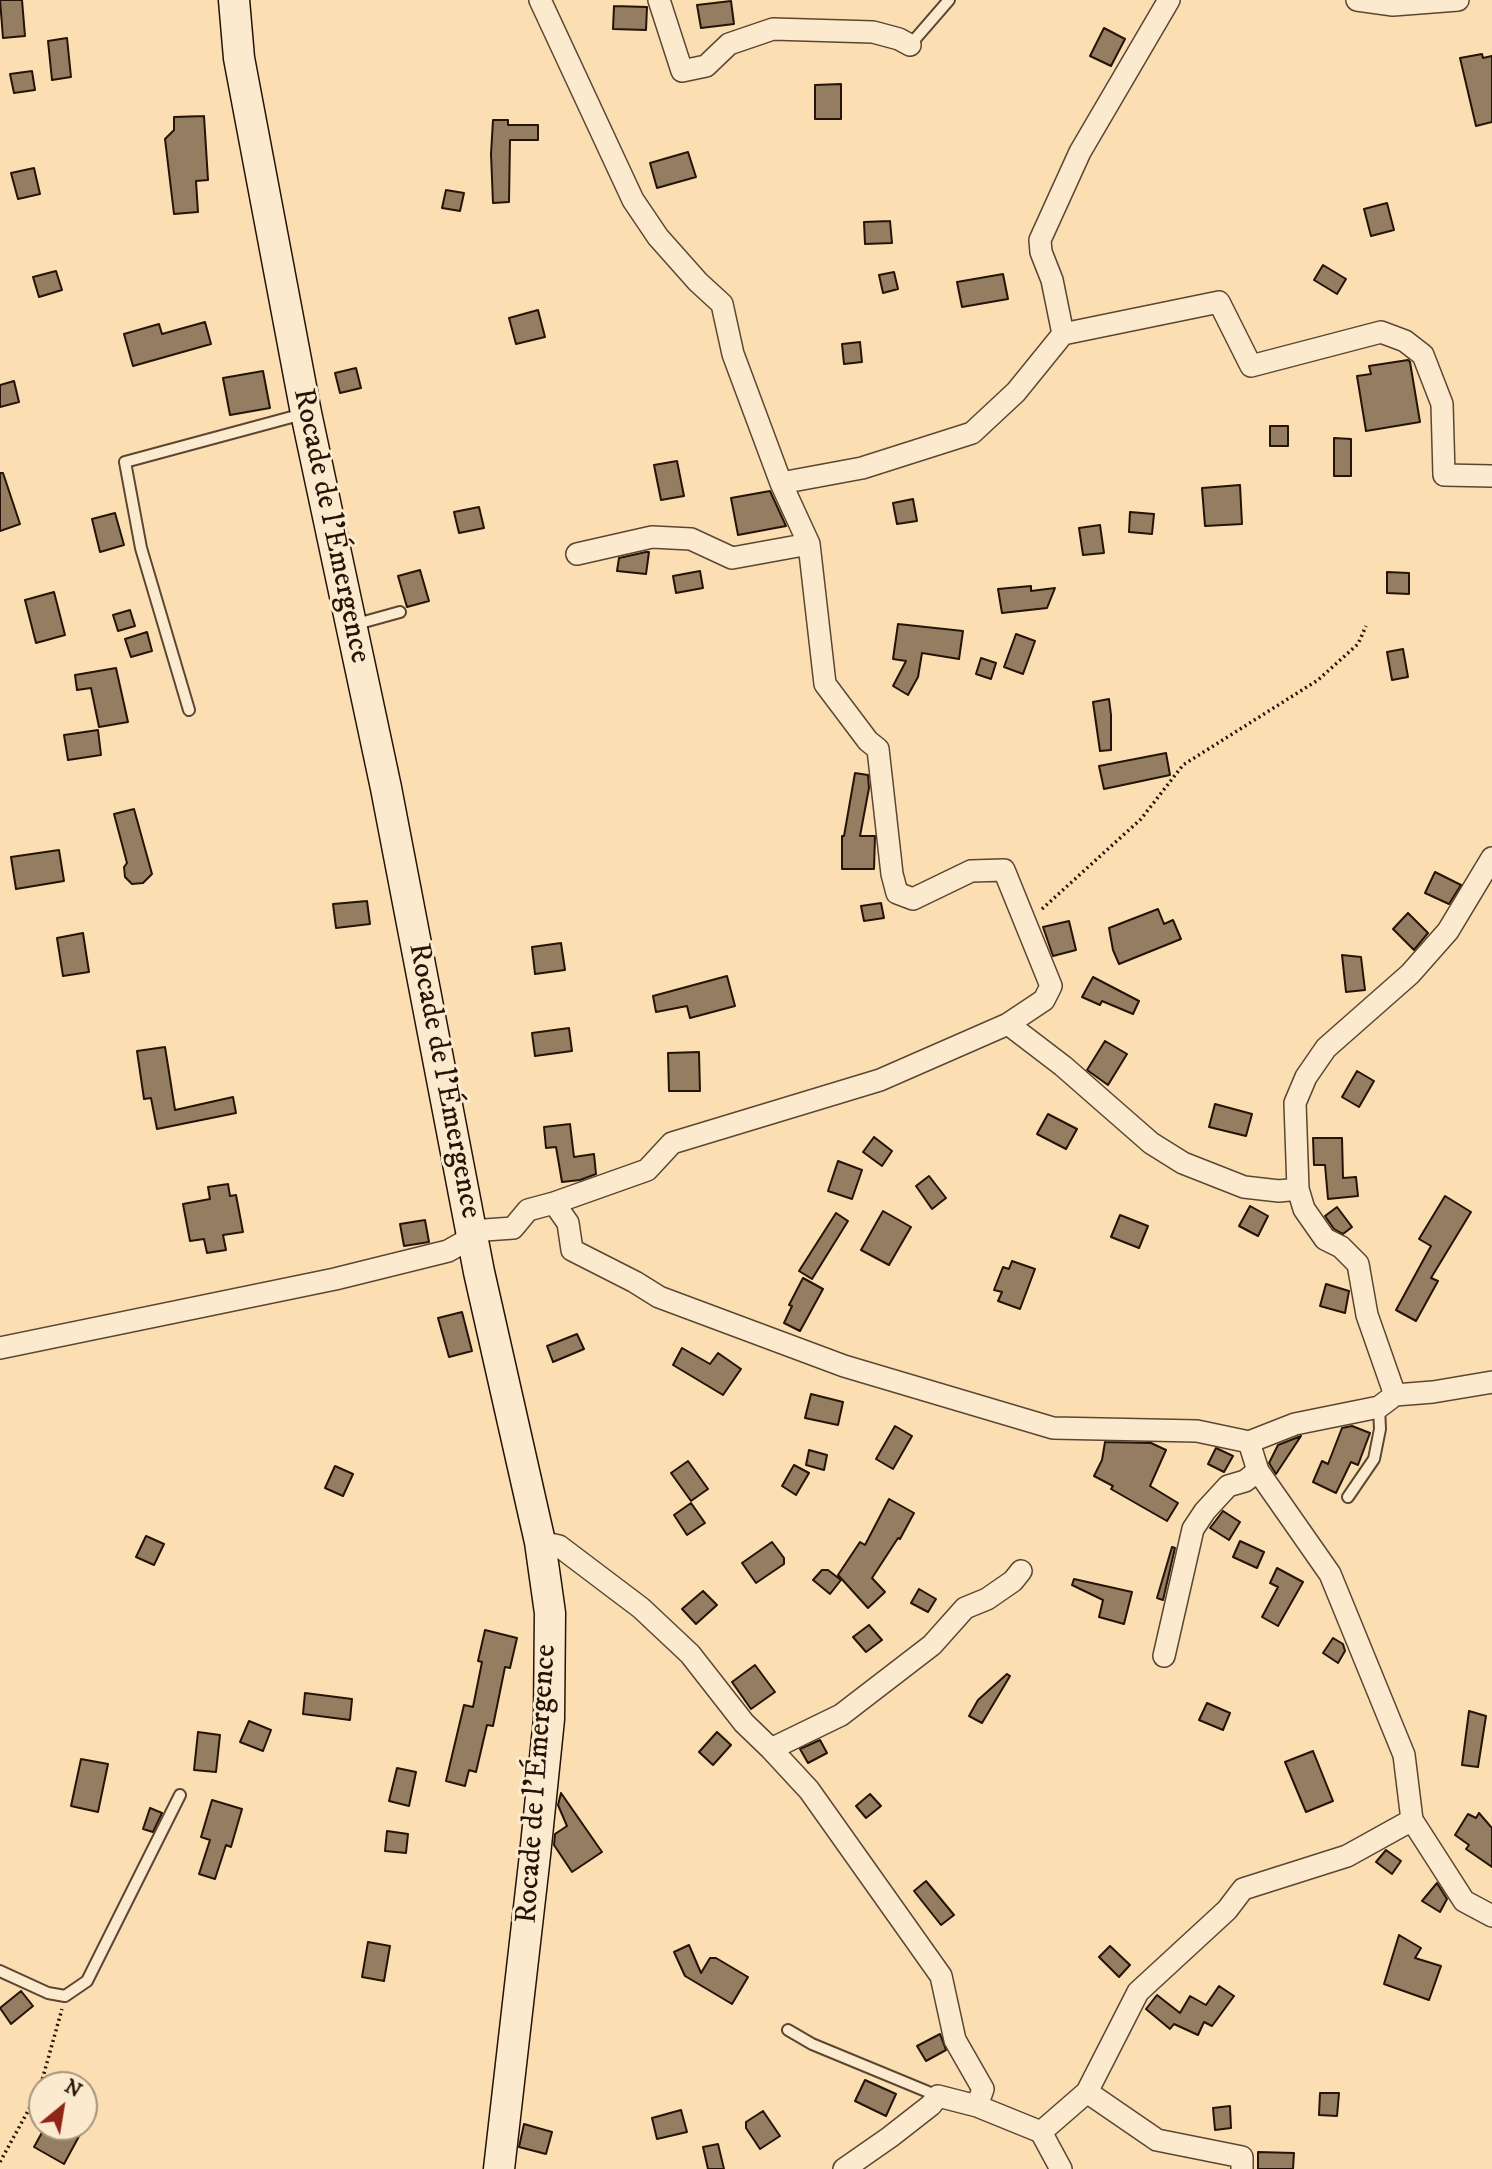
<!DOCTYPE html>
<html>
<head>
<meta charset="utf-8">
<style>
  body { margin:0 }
  #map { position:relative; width:1492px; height:2169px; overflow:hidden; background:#fbdfb3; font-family:"IM FELL DW Pica",serif }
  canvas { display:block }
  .north { position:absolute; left:28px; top:2071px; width:70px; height:70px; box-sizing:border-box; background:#fceace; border:2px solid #a6947e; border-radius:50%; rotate:30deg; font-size:19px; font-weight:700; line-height:28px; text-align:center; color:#251307 }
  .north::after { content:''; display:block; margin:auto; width:24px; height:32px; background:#8f2418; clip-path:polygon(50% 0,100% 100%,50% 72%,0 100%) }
</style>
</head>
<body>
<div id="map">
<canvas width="1492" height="2169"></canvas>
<div class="north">N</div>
</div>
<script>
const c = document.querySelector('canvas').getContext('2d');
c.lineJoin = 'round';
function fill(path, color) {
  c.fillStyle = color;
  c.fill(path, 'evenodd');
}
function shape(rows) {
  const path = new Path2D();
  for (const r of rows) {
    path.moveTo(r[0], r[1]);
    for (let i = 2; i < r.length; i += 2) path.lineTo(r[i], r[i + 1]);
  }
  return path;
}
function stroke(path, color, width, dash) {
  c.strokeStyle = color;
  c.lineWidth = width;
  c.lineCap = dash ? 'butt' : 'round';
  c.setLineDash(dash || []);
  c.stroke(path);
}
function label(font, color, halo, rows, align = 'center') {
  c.font = font + ' "IM FELL DW Pica",serif';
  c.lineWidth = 6;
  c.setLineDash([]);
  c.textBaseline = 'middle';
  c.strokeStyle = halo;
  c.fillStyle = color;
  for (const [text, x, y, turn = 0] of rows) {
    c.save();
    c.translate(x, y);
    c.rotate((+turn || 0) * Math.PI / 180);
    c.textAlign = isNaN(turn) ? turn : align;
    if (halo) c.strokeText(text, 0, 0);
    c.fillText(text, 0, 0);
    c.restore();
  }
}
const building = shape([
  [0,0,22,0,25,36,3,38,0,0],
  [731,1,734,24,701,28,697,5,731,1],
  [614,6,647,7,646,30,613,29,614,6],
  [1104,28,1125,39,1111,66,1090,56,1104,28],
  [67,38,71,77,52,80,48,41,67,38],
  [1482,54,1483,58,1492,56,1492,122,1476,126,1460,58,1482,54],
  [32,71,35,90,14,93,10,74,32,71],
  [841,84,841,119,815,119,815,85,841,84],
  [204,116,208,180,196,181,198,212,174,214,165,139,174,130,174,117,204,116],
  [493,120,508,120,508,125,538,125,538,140,510,140,509,202,493,203,491,154,493,120],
  [688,152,696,177,657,188,650,163,688,152],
  [34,168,40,194,18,199,11,173,34,168],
  [446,190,464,193,460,211,442,208,446,190],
  [1387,203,1394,230,1371,236,1364,209,1387,203],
  [890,221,892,243,865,244,864,222,890,221],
  [1323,265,1346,279,1337,294,1314,280,1323,265],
  [56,271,62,290,39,297,33,277,56,271],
  [894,272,898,289,883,293,879,275,894,272],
  [1003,274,1008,299,962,307,957,282,1003,274],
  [538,310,545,337,516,344,509,318,538,310],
  [205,322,211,344,133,366,124,334,159,324,162,334,205,322],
  [860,342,862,362,844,364,842,344,860,342],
  [1408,360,1410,362,1420,422,1366,431,1357,376,1371,374,1369,366,1408,360],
  [356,368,361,388,340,393,335,373,356,368],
  [263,371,270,408,230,415,223,378,263,371],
  [14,381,19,402,0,407,0,385,14,381],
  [1270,426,1288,426,1288,446,1270,446,1270,426],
  [1334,438,1351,439,1351,476,1334,476,1334,438],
  [677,461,684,496,661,500,654,465,677,461],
  [0,473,3,473,20,524,0,531,0,473],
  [1240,485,1242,524,1205,526,1202,488,1240,485],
  [770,491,786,526,738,535,731,498,770,491],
  [913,499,917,521,897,524,893,503,913,499],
  [479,507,484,528,459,533,454,512,479,507],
  [1130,512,1154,514,1152,534,1129,532,1130,512],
  [115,513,124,545,100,552,92,519,115,513],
  [1100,525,1104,553,1083,555,1079,528,1100,525],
  [646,552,649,552,646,574,617,571,619,558,646,552],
  [420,570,429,601,407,607,398,576,420,570],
  [700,571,703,588,676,593,673,576,700,571],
  [1387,572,1409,573,1409,594,1387,593,1387,572],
  [1031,586,1031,591,1055,588,1047,608,1002,613,998,589,1031,586],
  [54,592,65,635,36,643,25,600,54,592],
  [130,610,135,626,118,631,113,615,130,610],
  [898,624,963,631,959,659,922,653,918,677,908,695,893,686,906,661,893,659,898,624],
  [147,632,152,651,131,657,125,639,147,632],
  [1016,634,1035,641,1023,674,1004,667,1016,634],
  [1403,649,1408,677,1392,680,1387,652,1403,649],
  [981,658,996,663,991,679,976,674,981,658],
  [116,668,128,722,99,727,91,688,77,690,75,675,116,668],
  [1109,699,1111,715,1111,750,1100,751,1093,702,1109,699],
  [98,730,101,755,68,760,64,735,98,730],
  [1166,753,1170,775,1104,789,1099,766,1166,753],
  [855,773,868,775,869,788,860,836,875,836,874,869,842,869,842,836,844,836,855,773],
  [134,809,152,874,143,883,132,884,125,877,124,867,127,863,114,814,134,809],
  [59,850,64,881,16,889,11,857,59,850],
  [1435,872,1461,885,1449,904,1425,893,1435,872],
  [367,901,370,924,336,928,333,904,367,901],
  [881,903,884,918,864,921,861,906,881,903],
  [1158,909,1164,924,1173,920,1181,939,1119,964,1113,950,1109,928,1158,909],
  [1408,913,1428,933,1414,950,1393,929,1408,913],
  [1069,921,1076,950,1053,956,1043,927,1069,921],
  [83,933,89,972,63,976,57,938,83,933],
  [561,943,565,970,535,974,532,947,561,943],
  [1342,955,1361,957,1365,990,1346,992,1342,955],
  [727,976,735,1006,690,1018,687,1006,656,1012,653,996,727,976],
  [1093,977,1139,1001,1133,1014,1102,1001,1100,1005,1082,997,1093,977],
  [569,1028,572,1051,535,1056,532,1033,569,1028],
  [1105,1041,1127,1054,1108,1085,1087,1070,1105,1041],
  [165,1047,175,1110,233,1097,236,1113,157,1129,151,1098,144,1099,137,1051,165,1047],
  [699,1052,700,1091,669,1091,668,1053,699,1052],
  [1357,1071,1374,1081,1359,1107,1342,1097,1357,1071],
  [1215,1104,1252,1114,1246,1136,1209,1127,1215,1104],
  [1048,1114,1077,1129,1066,1149,1037,1134,1048,1114],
  [570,1124,574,1157,594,1154,596,1174,580,1180,562,1182,556,1147,546,1148,544,1127,570,1124],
  [874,1137,892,1151,882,1166,863,1152,874,1137],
  [1313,1138,1342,1138,1343,1178,1356,1177,1358,1196,1328,1199,1325,1165,1314,1165,1313,1138],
  [838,1161,862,1170,852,1199,828,1191,838,1161],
  [929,1176,946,1198,932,1209,916,1186,929,1176],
  [228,1184,230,1196,236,1195,243,1232,223,1235,226,1250,207,1253,204,1239,190,1241,183,1204,210,1199,208,1187,228,1184],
  [1445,1196,1471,1212,1431,1278,1438,1281,1416,1321,1396,1310,1431,1246,1419,1239,1445,1196],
  [1250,1206,1268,1216,1258,1236,1239,1226,1250,1206],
  [1337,1207,1352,1227,1343,1234,1334,1229,1325,1216,1337,1207],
  [883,1211,911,1227,889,1265,861,1250,883,1211],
  [836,1213,848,1221,812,1279,799,1271,836,1213],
  [1120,1215,1148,1226,1139,1248,1111,1237,1120,1215],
  [425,1220,429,1242,404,1246,400,1224,425,1220],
  [1012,1261,1035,1269,1020,1309,998,1301,1002,1292,994,1290,1003,1267,1009,1269,1012,1261],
  [803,1278,823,1289,800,1331,784,1323,792,1306,789,1305,803,1278],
  [1326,1284,1349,1291,1345,1313,1320,1306,1326,1284],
  [462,1312,472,1351,449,1357,438,1318,462,1312],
  [577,1334,584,1349,553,1362,547,1346,577,1334],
  [682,1348,710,1364,718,1353,741,1369,723,1395,673,1365,682,1348],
  [811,1394,843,1402,838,1425,805,1418,811,1394],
  [895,1426,912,1436,893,1469,876,1459,895,1426],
  [1352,1426,1370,1433,1358,1465,1351,1462,1336,1493,1313,1482,1322,1461,1328,1464,1342,1428,1352,1426],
  [1301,1436,1276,1474,1269,1463,1278,1445,1301,1436],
  [1105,1442,1151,1443,1166,1450,1150,1486,1178,1503,1167,1521,1111,1489,1113,1486,1094,1476,1102,1460,1105,1442],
  [1216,1448,1233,1456,1224,1472,1208,1464,1216,1448],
  [809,1450,827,1455,824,1470,806,1465,809,1450],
  [688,1461,708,1489,691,1501,671,1473,688,1461],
  [794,1465,809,1473,796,1495,782,1486,794,1465],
  [335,1466,353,1474,343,1496,325,1488,335,1466],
  [889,1499,914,1513,900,1539,898,1538,872,1578,885,1592,868,1608,838,1575,860,1542,865,1545,889,1499],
  [691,1503,705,1523,687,1535,674,1515,691,1503],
  [1223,1511,1240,1522,1229,1540,1210,1528,1223,1511],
  [146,1536,164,1544,154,1565,136,1557,146,1536],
  [1240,1541,1264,1552,1257,1568,1233,1557,1240,1541],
  [772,1542,784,1558,784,1564,756,1583,742,1563,772,1542],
  [1172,1547,1175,1548,1163,1600,1157,1598,1172,1547],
  [1277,1568,1303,1582,1278,1626,1262,1617,1278,1587,1270,1583,1277,1568],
  [822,1570,828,1570,841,1580,830,1594,813,1580,822,1570],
  [1074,1579,1132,1592,1124,1624,1099,1617,1103,1600,1072,1585,1074,1579],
  [919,1589,936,1599,928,1612,911,1603,919,1589],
  [703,1591,717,1605,696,1624,682,1609,703,1591],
  [869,1625,882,1640,866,1652,853,1637,869,1625],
  [485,1630,517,1638,510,1668,505,1667,493,1726,487,1725,476,1772,469,1770,465,1786,446,1781,464,1705,473,1707,482,1662,478,1661,485,1630],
  [1333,1638,1343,1644,1345,1651,1338,1663,1323,1653,1333,1638],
  [755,1665,775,1692,751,1709,732,1682,755,1665],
  [1007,1674,1010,1676,982,1723,969,1716,978,1700,1007,1674],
  [305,1693,352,1699,350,1720,303,1714,305,1693],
  [1207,1703,1230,1713,1223,1730,1199,1720,1207,1703],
  [1469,1711,1486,1716,1478,1767,1462,1765,1469,1711],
  [249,1721,271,1730,263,1751,240,1742,249,1721],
  [198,1732,220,1735,216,1772,194,1770,198,1732],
  [717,1732,731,1745,713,1765,699,1752,717,1732],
  [820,1740,827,1753,808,1763,800,1749,820,1740],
  [1313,1751,1333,1801,1306,1812,1285,1762,1313,1751],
  [81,1759,108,1764,98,1812,71,1806,81,1759],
  [397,1768,416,1772,409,1806,389,1801,397,1768],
  [561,1793,602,1852,572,1872,554,1845,555,1834,567,1826,558,1805,561,1793],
  [870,1794,881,1806,866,1818,856,1806,870,1794],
  [212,1800,242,1809,231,1847,226,1845,215,1879,199,1874,210,1840,201,1837,212,1800],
  [150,1808,162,1813,153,1832,143,1829,150,1808],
  [1479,1813,1492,1828,1492,1867,1466,1849,1469,1845,1455,1835,1468,1814,1476,1818,1479,1813],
  [387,1831,408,1834,406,1853,385,1851,387,1831],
  [1386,1850,1401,1861,1392,1874,1376,1862,1386,1850],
  [926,1881,954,1915,941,1925,914,1891,926,1881],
  [1437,1883,1447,1899,1440,1912,1422,1901,1437,1883],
  [1399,1935,1421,1948,1415,1958,1441,1966,1429,2000,1384,1984,1399,1935],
  [368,1942,390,1946,384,1981,362,1977,368,1942],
  [689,1945,701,1973,710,1958,716,1958,748,1977,732,2004,685,1976,674,1952,689,1945],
  [1110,1946,1130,1965,1119,1977,1099,1957,1110,1946],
  [1219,1986,1234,1996,1212,2026,1204,2022,1198,2035,1174,2024,1170,2029,1146,2009,1157,1995,1180,2013,1190,1996,1206,2005,1219,1986],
  [21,1991,33,2006,11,2024,0,2008,21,1991],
  [940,2034,946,2050,926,2061,917,2046,940,2034],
  [865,2080,896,2094,886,2116,855,2101,865,2080],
  [1320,2093,1339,2093,1337,2116,1319,2115,1320,2093],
  [1230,2106,1231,2128,1215,2130,1213,2108,1230,2106],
  [681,2110,687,2132,657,2139,652,2118,681,2110],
  [763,2111,780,2136,760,2149,746,2128,746,2122,763,2111],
  [524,2124,552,2132,546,2154,519,2147,524,2124],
  [45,2127,84,2127,64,2164,34,2147,45,2127],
  [718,2144,724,2169,708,2169,703,2147,718,2144],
  [1258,2152,1294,2153,1293,2169,1258,2169,1258,2152]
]);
const path = shape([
  [1042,909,1141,819,1183,765,1318,680,1358,644,1366,626],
  [0,2162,39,2091,62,2009]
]);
const lane = shape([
  [910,45,949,0],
  [353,625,400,612],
  [189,710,141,548,125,462,303,414],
  [1348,1497,1374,1459,1380,1429,1379,1407],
  [0,1971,48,1993,65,1996,87,1981,180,1795],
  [788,2030,812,2044,938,2096]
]);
const street = shape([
  [659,0,682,71,706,66,729,44,773,29,873,32,899,39,910,45],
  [1357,0,1393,5,1458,0],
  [1063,334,1052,280,1041,252,1040,240,1080,152,1169,0],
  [781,483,862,468,972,433,1016,392,1063,334,1219,302,1251,366,1381,332,1405,341,1423,355,1442,404,1444,475,1492,476],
  [577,554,652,537,691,539,732,558,809,544],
  [1008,1024,1063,1066,1151,1143,1183,1163,1244,1187,1279,1191,1298,1189],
  [554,1203,568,1223,572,1250,635,1282,659,1297,844,1366,1053,1428,1197,1431,1249,1442,1258,1471,1330,1574,1404,1755,1412,1820,1464,1901,1492,1916],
  [0,1348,335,1279,448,1251,485,1230,513,1228,528,1210,554,1203,647,1170,672,1143,880,1080,1008,1024,1044,1000,1051,986,1004,870,971,871,913,899,897,893,892,874,878,749,868,741,825,684,809,544,781,483,733,354,722,304,698,282,658,237,633,200,540,0],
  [1395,1395,1367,1315,1358,1264,1341,1247,1325,1239,1304,1209,1298,1189,1295,1103,1306,1077,1326,1048,1410,974,1448,931,1492,858],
  [1249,1442,1295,1424,1379,1407,1395,1395,1433,1392,1492,1382],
  [540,1542,559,1546,641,1608,690,1654,744,1723,771,1749,809,1790,941,1976,955,2040,983,2089,977,2106],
  [1164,1656,1193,1529,1205,1511,1228,1486,1245,1481,1258,1471],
  [771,1749,841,1715,932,1645,965,1608,987,1599,1013,1581,1021,1571],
  [1087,2092,1157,2140,1242,2157,1242,2169],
  [1041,2132,1087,2092,1138,1992,1227,1910,1243,1889,1347,1856,1412,1820],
  [844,2169,890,2137,931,2105,938,2096,977,2106,1041,2132,1061,2169]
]);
const secondary = shape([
  [234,0,239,58,306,413,386,788,479,1272,540,1542,550,1613,549,1719,535,1855,499,2169]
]);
const streetNames = [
  ["Rocade de l'Émergence",330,526,78],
  ["Rocade de l'Émergence",443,1081,79],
  ["Rocade de l'Émergence",538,1784,-86]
];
fill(building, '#947d60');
stroke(building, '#251307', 2);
stroke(lane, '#5a4632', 14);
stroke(street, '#5a4632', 24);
stroke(secondary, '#251307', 33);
stroke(path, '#251307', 3.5, [2, 3.5]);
stroke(lane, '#fceace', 10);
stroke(street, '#fceace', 21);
stroke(secondary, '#fceace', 30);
label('30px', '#251307', '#fceace', streetNames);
</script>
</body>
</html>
